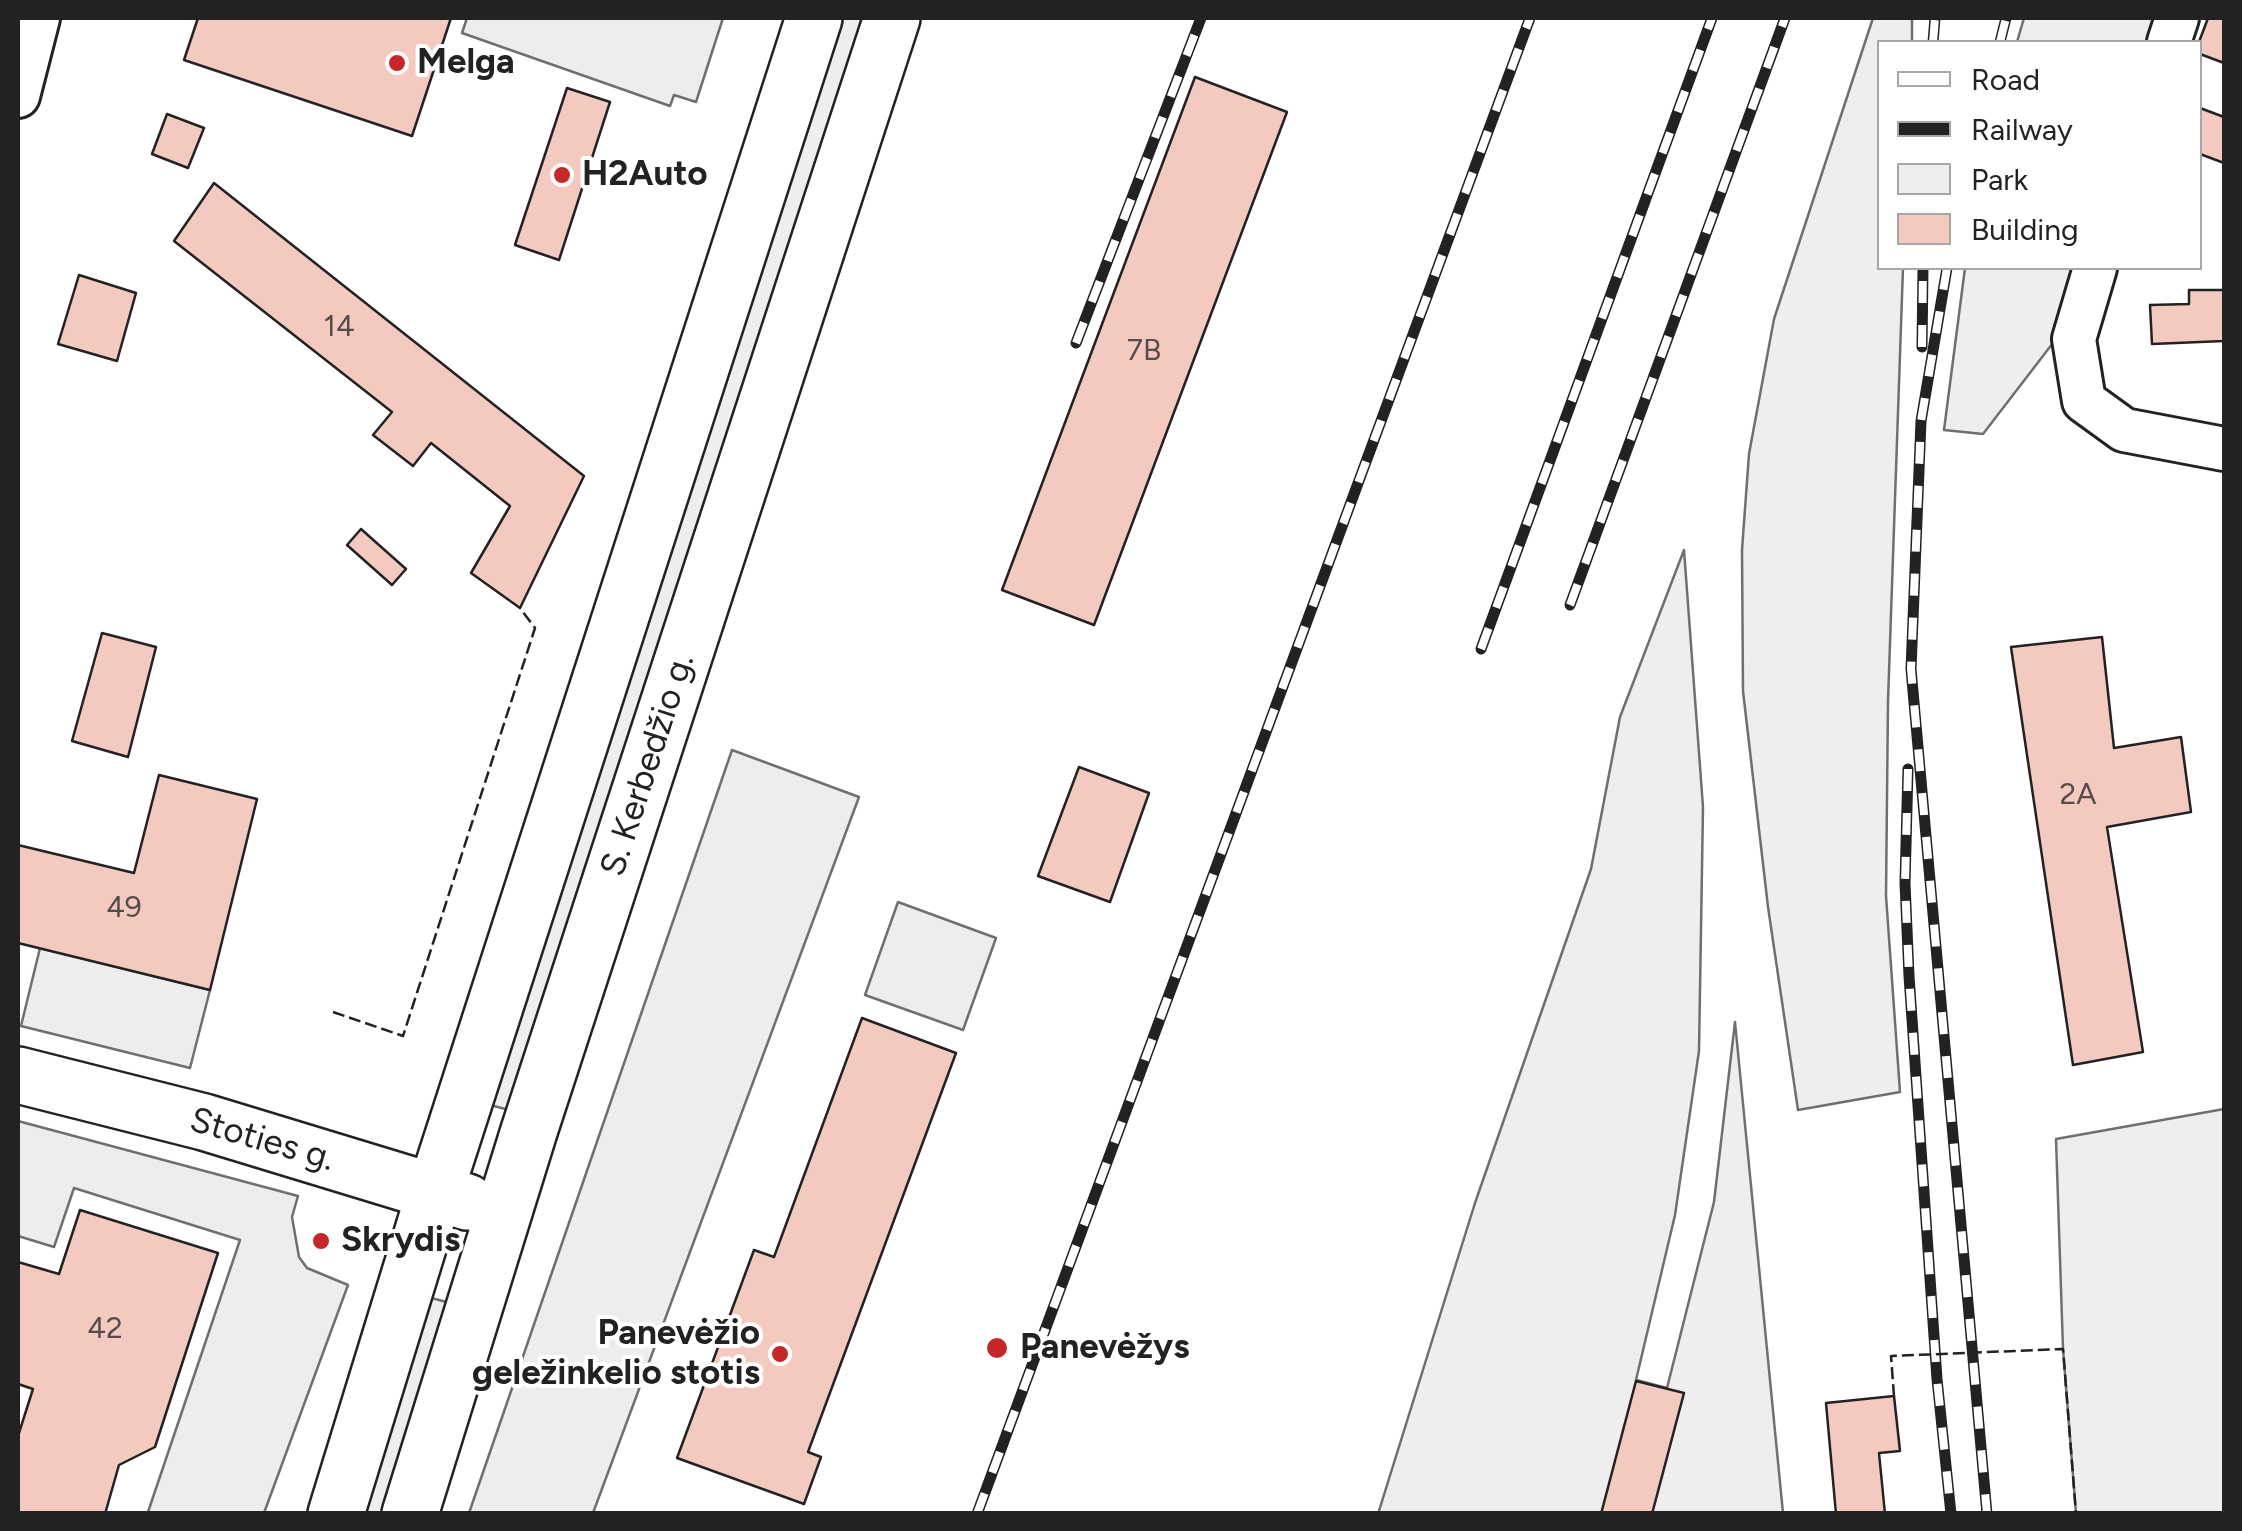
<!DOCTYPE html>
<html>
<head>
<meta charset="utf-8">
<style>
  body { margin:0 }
  #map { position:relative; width:2242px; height:1531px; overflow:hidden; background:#fff; font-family:Figtree,sans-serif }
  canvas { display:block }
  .frame { position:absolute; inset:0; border:20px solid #222; pointer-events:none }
  .legend { position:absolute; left:1877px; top:40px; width:325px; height:230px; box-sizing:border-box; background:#fff; border:2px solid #a7a7a7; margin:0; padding:12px 18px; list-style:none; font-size:30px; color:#222 }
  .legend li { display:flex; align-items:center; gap:20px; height:50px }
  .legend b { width:50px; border:2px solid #a7a7a7 }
</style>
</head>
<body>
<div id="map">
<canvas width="2242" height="1531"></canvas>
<div class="frame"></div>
<ul class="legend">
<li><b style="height:12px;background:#fff"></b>Road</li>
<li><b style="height:12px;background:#222"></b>Railway</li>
<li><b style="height:28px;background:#eee"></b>Park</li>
<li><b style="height:28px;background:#f3c9c0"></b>Building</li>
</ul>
</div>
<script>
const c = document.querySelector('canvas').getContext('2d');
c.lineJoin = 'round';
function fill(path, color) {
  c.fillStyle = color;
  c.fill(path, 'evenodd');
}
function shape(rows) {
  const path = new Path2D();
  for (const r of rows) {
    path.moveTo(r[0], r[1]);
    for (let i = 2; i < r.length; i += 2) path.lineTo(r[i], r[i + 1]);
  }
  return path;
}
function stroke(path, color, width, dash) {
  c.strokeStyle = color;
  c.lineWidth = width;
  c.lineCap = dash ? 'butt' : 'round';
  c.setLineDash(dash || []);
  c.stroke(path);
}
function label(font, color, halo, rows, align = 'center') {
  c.font = font + ' Figtree,sans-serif';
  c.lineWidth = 8;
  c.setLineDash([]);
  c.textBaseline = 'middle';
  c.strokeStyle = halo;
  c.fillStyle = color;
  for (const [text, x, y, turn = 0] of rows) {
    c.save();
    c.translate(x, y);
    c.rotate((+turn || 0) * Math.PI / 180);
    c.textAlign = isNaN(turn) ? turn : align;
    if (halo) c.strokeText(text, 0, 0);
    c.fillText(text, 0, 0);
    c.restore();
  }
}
const green = shape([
  [841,18,864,18,513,1111,490,1105,841,18],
  [1873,18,1912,18,1912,42,1880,42,1880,268,1903,268,1888,701,1886,896,1900,1092,1798,1110,1768,907,1743,691,1742,550,1749,454,1774,319,1873,18],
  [2024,18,2153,18,2146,42,2017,42,2024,18],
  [1965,268,2076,268,2056,339,1983,434,1944,430,1965,268],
  [1684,550,1703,807,1699,1051,1675,1215,1636,1380,1667,1388,1714,1202,1735,1022,1783,1513,1378,1514,1475,1203,1591,869,1620,717,1684,550],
  [2224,1109,2224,1513,2076,1513,2063,1349,2056,1139,2224,1109],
  [428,1297,450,1303,384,1513,360,1514,428,1297]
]);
const parking = shape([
  [467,18,723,18,696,102,674,95,670,106,462,33,467,18],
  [732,750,859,797,593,1513,469,1513,732,750],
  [898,902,996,938,963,1030,865,995,898,902],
  [40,948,210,990,190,1068,21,1026,40,948],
  [18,1121,298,1196,292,1217,299,1257,307,1268,348,1285,264,1513,148,1512,240,1240,74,1188,54,1247,18,1236,18,1121]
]);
const building = shape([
  [198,18,451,18,412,136,184,60,198,18],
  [2208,18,2224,18,2224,63,2200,54,2199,42,2208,18],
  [1195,77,1287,112,1094,625,1002,590,1195,77],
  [567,88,610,102,559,260,515,245,567,88],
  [2200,108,2224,117,2224,163,2200,154,2200,108],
  [167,114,204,128,188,168,152,154,167,114],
  [214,183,584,476,520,608,471,573,510,506,431,443,413,466,373,435,392,412,174,241,214,183],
  [79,275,136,293,117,361,58,344,79,275],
  [2189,290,2224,290,2224,341,2152,344,2150,305,2189,304,2189,290],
  [361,529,406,569,392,585,347,545,361,529],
  [102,633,156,647,128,757,72,741,102,633],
  [2102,637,2114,748,2181,737,2191,812,2107,827,2143,1052,2073,1065,2011,647,2102,637],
  [1079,767,1149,793,1110,902,1038,876,1079,767],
  [159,775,257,799,210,990,18,943,18,845,134,873,159,775],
  [862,1018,956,1053,808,1452,821,1457,804,1504,677,1458,754,1250,774,1257,862,1018],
  [80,1210,218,1253,155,1447,119,1465,105,1514,18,1514,18,1436,33,1389,18,1384,18,1262,59,1274,80,1210],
  [1636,1381,1684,1393,1652,1514,1601,1514,1636,1381],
  [1894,1396,1900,1451,1879,1453,1885,1514,1836,1514,1826,1403,1894,1396]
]);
const street = shape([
  [2169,42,2177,18],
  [18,96,38,18],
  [2095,268,2074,339,2084,401,2124,430,2224,449]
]);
const secondary = shape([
  [18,1075,204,1122,467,1202],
  [336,1514,435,1192,814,18],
  [410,1514,529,1131,892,18]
]);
const rail = shape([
  [1933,42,1935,18],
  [2000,42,2006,18],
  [1947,268,1921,421,1911,669,1987,1514],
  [1076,343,1201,18],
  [1922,347,1923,268],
  [1570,605,1785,18],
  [1481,649,1712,18],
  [1908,769,1905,883,1909,976,1937,1379,1951,1514],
  [977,1514,1530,18]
]);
const fence = shape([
  [333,1012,403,1036,535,628,520,608],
  [1894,1396,1891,1356,2063,1349,2076,1514]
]);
const markers = [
  [397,63,10,"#c62828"],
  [562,175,10,"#c62828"],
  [321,1241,10,"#c62828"],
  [997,1348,12,"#c62828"],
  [780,1354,10,"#c62828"]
];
const numberNames = [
  ["14",339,327],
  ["7B",1144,351],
  ["2A",2078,795],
  ["49",124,908],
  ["42",105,1329]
];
const poiNames = [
  ["Melga",417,63],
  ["H2Auto",582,175],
  ["Skrydis",341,1241],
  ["Panevėžio",760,1334,"right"],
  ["geležinkelio stotis",760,1374,"right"],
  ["Panevėžys",1020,1348]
];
const streetNames = [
  ["S. Kerbedžio g.",648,765,-72],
  ["Stoties g.",262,1140,16]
];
fill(green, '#eee');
stroke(green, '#6f6f6f', 2.5);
fill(parking, '#ededed');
stroke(parking, '#6f6f6f', 2.5);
fill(building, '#f3c9c0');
stroke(building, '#222', 2.5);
stroke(street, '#222', 48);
stroke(secondary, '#222', 60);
stroke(street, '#fff', 42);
stroke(secondary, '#fff', 55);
stroke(rail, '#222', 11);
stroke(rail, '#fff', 8, [22]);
stroke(fence, '#222', 2.5, [12, 5]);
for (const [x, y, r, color] of markers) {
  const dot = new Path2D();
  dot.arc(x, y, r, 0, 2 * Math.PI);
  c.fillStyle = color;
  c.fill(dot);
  stroke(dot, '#fff', 4);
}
label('30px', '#564c4a', null, numberNames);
label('bold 35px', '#222', '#fff', poiNames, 'left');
label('35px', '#222', '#fff', streetNames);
</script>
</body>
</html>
